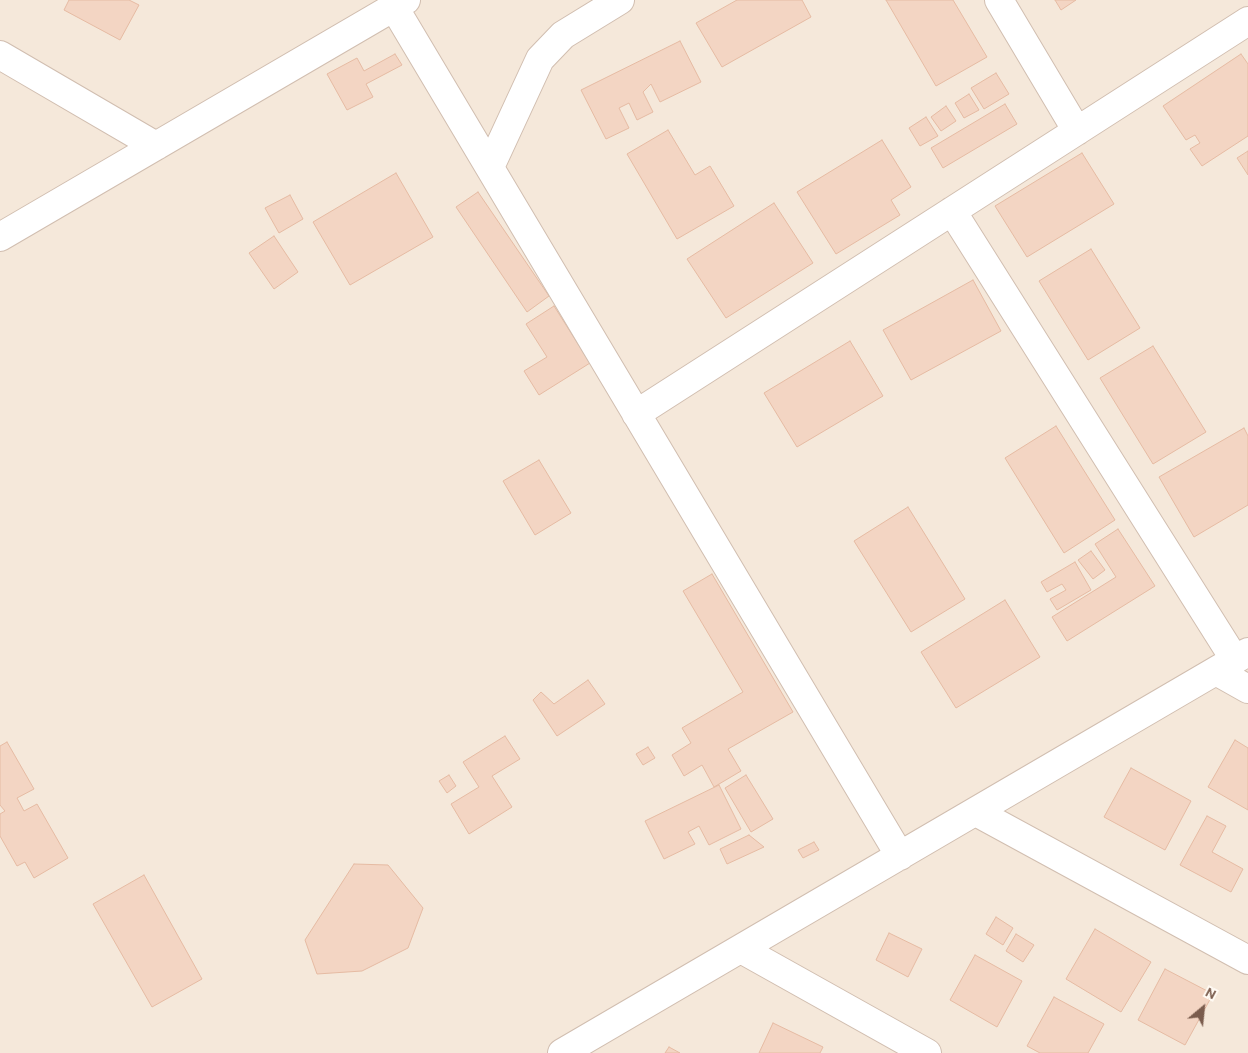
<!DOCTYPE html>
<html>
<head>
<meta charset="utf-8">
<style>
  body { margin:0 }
  #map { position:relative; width:1248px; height:1053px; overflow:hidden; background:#fdf6ec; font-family:Overpass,sans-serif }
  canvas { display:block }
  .north { position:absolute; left:1178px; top:983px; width:50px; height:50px; -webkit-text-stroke:4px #fffaf3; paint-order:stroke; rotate:28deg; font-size:14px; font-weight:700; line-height:20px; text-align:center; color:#7a5c4d }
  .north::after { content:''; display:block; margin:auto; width:18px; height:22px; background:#7a5c4d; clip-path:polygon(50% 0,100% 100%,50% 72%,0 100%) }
</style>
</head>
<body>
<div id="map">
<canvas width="1248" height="1053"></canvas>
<div class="north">N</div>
</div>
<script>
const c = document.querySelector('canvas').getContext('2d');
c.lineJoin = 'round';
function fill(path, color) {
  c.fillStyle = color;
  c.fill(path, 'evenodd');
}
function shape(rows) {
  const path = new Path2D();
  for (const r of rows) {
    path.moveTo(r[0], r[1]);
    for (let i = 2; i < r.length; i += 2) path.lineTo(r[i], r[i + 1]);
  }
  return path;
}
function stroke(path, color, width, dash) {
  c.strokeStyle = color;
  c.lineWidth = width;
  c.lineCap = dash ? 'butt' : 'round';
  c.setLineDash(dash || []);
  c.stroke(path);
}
const residential = shape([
  [0,0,1248,0,1248,1053,0,1053]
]);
const building = shape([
  [69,0,129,0,139,5,120,40,64,10,69,0],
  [737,0,802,0,811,17,722,67,696,23,737,0],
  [886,0,953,0,987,57,936,86,886,0],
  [1055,0,1076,0,1061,10,1055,0],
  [680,41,701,82,660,102,651,84,643,92,653,112,637,120,629,103,619,108,629,128,606,139,581,90,680,41],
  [395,54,402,65,366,84,373,97,347,110,327,74,357,58,364,71,395,54],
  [1241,54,1248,64,1248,136,1202,166,1190,149,1200,143,1195,135,1186,140,1163,106,1241,54],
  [996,73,1009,94,984,109,971,88,996,73],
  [969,94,979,110,964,118,955,103,969,94],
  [1005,104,1017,124,943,168,931,148,1005,104],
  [946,106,956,121,941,131,931,117,946,106],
  [926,117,938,136,920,146,909,128,926,117],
  [668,130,695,175,710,166,734,206,677,239,627,154,668,130],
  [882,140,911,187,891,200,900,215,836,254,797,192,882,140],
  [1248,151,1248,175,1237,158,1248,151],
  [1082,153,1114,204,1027,257,995,206,1082,153],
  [396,173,433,237,350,285,313,222,396,173],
  [478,192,549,296,527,312,456,207,478,192],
  [290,195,303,219,279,233,265,208,290,195],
  [774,203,813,263,726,318,687,259,774,203],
  [274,236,298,272,274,289,249,253,274,236],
  [1091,249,1140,328,1088,360,1039,281,1091,249],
  [973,280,1001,331,911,380,883,330,973,280],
  [554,306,590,363,539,395,524,371,547,357,526,324,554,306],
  [850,341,883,396,797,447,764,393,850,341],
  [1153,346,1206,432,1153,464,1100,378,1153,346],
  [1056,426,1115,520,1064,553,1005,458,1056,426],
  [1244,428,1248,436,1248,505,1194,537,1159,477,1244,428],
  [539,460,571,513,535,535,503,481,539,460],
  [908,507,965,599,911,632,854,541,908,507],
  [1118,529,1155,586,1067,641,1052,617,1116,577,1095,544,1118,529],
  [1091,551,1105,570,1093,579,1078,560,1091,551],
  [1075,562,1091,590,1057,610,1050,599,1066,590,1062,584,1047,592,1041,582,1075,562],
  [712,574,793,712,728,749,741,771,714,787,702,765,684,776,672,755,691,743,682,728,743,692,683,591,712,574],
  [1005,600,1040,657,956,708,921,652,1005,600],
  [588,680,605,704,557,736,533,700,541,692,554,704,588,680],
  [505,736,520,759,492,776,512,807,469,834,451,804,479,787,463,762,505,736],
  [1235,740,1248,748,1248,810,1208,787,1235,740],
  [7,742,34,789,17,798,24,811,37,804,68,858,34,878,25,862,17,866,0,836,0,814,5,811,0,805,0,746,7,742],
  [648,747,655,758,643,765,636,754,648,747],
  [1131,768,1191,801,1165,850,1104,817,1131,768],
  [449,775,456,786,447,793,439,781,449,775],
  [746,775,773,819,751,832,725,788,746,775],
  [719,785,741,829,709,845,699,826,688,832,695,844,664,859,645,821,719,785],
  [1207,816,1226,826,1212,852,1243,869,1231,892,1180,865,1207,816],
  [749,835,764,847,727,864,720,849,749,835],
  [814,842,819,850,803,858,798,850,814,842],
  [354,864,388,865,423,908,408,948,362,971,317,974,305,940,354,864],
  [144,875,202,979,152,1007,93,904,144,875],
  [996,917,1013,928,1003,945,986,934,996,917],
  [1095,929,1151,962,1121,1012,1066,979,1095,929],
  [889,933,922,949,908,977,876,960,889,933],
  [1016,934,1034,945,1023,962,1006,951,1016,934],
  [975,955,1022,981,997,1027,950,1000,975,955],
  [1165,969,1213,994,1185,1045,1138,1020,1165,969],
  [1054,997,1104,1024,1088,1053,1040,1053,1027,1046,1054,997],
  [773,1023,823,1047,820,1053,759,1053,773,1023],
  [669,1047,680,1053,665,1053,669,1047]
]);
const minor = shape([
  [999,0,1077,131],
  [394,7,900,856],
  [0,55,156,146],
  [490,167,540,59,563,35,620,0],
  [952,211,1235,660],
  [0,237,406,0],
  [636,414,1248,21],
  [1216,671,1248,689],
  [976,812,1248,960],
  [741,949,927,1053],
  [562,1053,1248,652]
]);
fill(residential, '#f5e8da');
fill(building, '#f3d5c3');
stroke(building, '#e6bba3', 1);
stroke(minor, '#d1beb0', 30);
stroke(minor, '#fff', 28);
</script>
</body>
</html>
